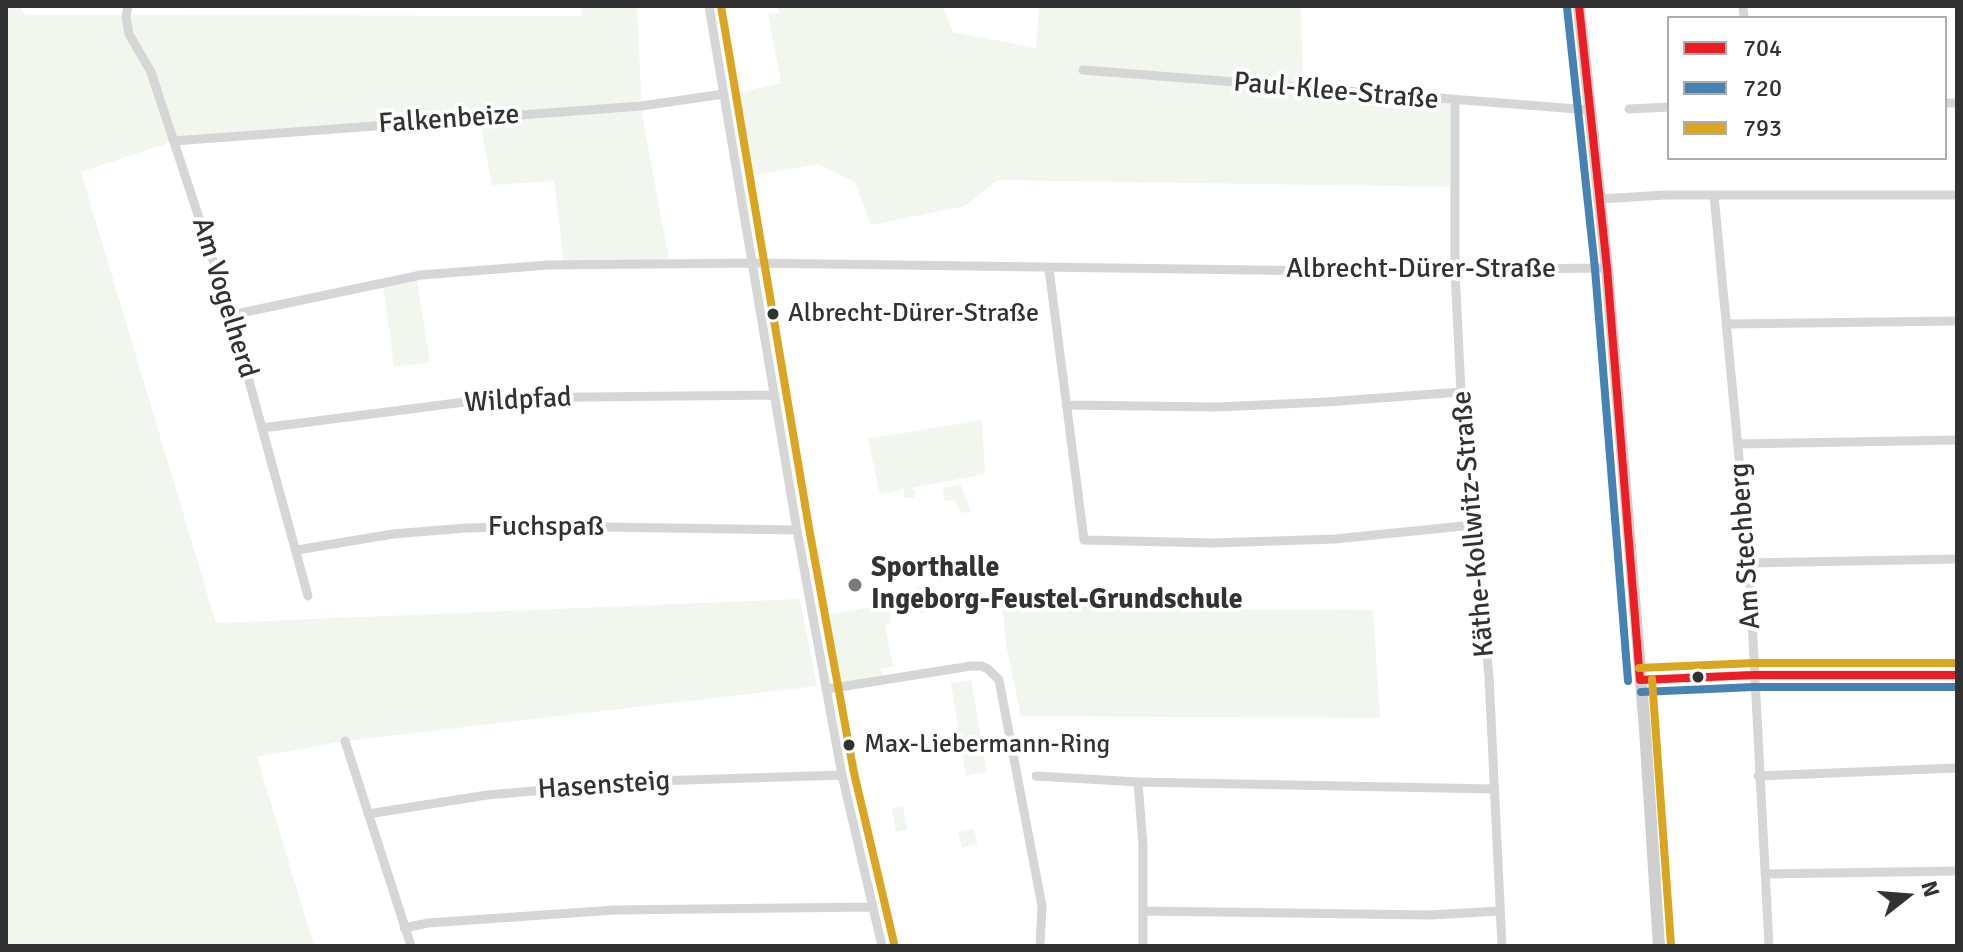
<!DOCTYPE html>
<html>
<head>
<meta charset="utf-8">
<style>
  body { margin:0 }
  #map { position:relative; width:1963px; height:952px; overflow:hidden; background:#fff; font-family:Signika,sans-serif }
  canvas { display:block }
  .frame { position:absolute; inset:0; border:8px solid #323232; pointer-events:none }
  .legend { position:absolute; left:1667px; top:16px; width:280px; height:144px; box-sizing:border-box; background:#fff; border:2px solid #adadad; margin:0; padding:10px 14px; list-style:none; font-size:24px; color:#323232 }
  .legend li { display:flex; align-items:center; gap:16px; height:40px }
  .legend b { width:40px; border:2px solid #adadad }
  .north { position:absolute; left:1867px; top:856px; width:80px; height:80px; -webkit-text-stroke:6px #fff; paint-order:stroke; rotate:73deg; font-size:22px; font-weight:700; line-height:32px; text-align:center; color:#323232 }
  .north::after { content:''; display:block; margin:auto; width:28px; height:36px; background:#323232; clip-path:polygon(50% 0,100% 100%,50% 72%,0 100%) }
</style>
</head>
<body>
<div id="map">
<canvas width="1963" height="952"></canvas>
<div class="frame"></div>
<ul class="legend">
<li><b style="height:10px;background:#ee1d23"></b>704</li>
<li><b style="height:10px;background:#4682b4"></b>720</li>
<li><b style="height:10px;background:#daa520"></b>793</li>
</ul>
<div class="north">N</div>
</div>
<script>
const c = document.querySelector('canvas').getContext('2d');
c.lineJoin = 'round';
function fill(path, color) {
  c.fillStyle = color;
  c.fill(path, 'evenodd');
}
function shape(rows) {
  const path = new Path2D();
  for (const r of rows) {
    path.moveTo(r[0], r[1]);
    for (let i = 2; i < r.length; i += 2) path.lineTo(r[i], r[i + 1]);
  }
  return path;
}
function stroke(path, color, width, dash) {
  c.strokeStyle = color;
  c.lineWidth = width;
  c.lineCap = dash ? 'butt' : 'round';
  c.setLineDash(dash || []);
  c.stroke(path);
}
function label(font, color, halo, rows, align = 'center') {
  c.font = font + ' Signika,sans-serif';
  c.lineWidth = 8;
  c.setLineDash([]);
  c.textBaseline = 'middle';
  c.strokeStyle = halo;
  c.fillStyle = color;
  for (const [text, x, y, turn = 0] of rows) {
    c.save();
    c.translate(x, y);
    c.rotate((+turn || 0) * Math.PI / 180);
    c.textAlign = isNaN(turn) ? turn : align;
    if (halo) c.strokeText(text, 0, 0);
    c.fillText(text, 0, 0);
    c.restore();
  }
}
const green = shape([
  [6,6,19,6,26,15,581,16,582,6,637,6,642,115,669,259,564,263,554,181,492,185,480,122,174,141,81,172,216,623,800,599,817,686,345,741,257,757,314,946,6,946],
  [778,6,942,6,953,32,1036,48,1039,6,1301,6,1303,89,1455,101,1456,187,998,180,965,206,871,225,855,182,818,164,746,177,731,94,781,83,768,13,779,14],
  [417,280,430,362,394,367,383,284],
  [982,420,985,474,912,488,917,493,913,498,904,498,904,489,880,494,868,439],
  [960,484,971,511,961,513,955,500,945,501,943,489],
  [957,563,960,577,938,582,935,568],
  [934,584,939,610,920,613,916,588],
  [889,598,891,623,885,625,893,664,899,666,881,668,882,676,839,683,827,615,875,606],
  [1002,602,1162,609,1373,610,1380,718,1021,716,1006,644],
  [971,680,987,772,966,776,951,683],
  [903,806,907,830,896,832,892,808],
  [974,829,977,844,962,848,958,832]
]);
const minor = shape([
  [128,6,126,17,129,34,151,72,231,315,308,596],
  [709,6,797,530,842,775,882,946],
  [1743,6,1744,18],
  [1083,70,1590,110],
  [1455,101,1455,271,1461,392,1489,676,1502,946],
  [1945,103,1957,103],
  [1629,109,1669,107],
  [174,141,641,106,724,94],
  [1714,195,1749,563,1769,946],
  [1600,199,1665,195,1957,195],
  [1049,269,1084,540,1213,543,1335,539,1473,525],
  [231,315,421,275,548,265,753,263,1328,271,1607,268],
  [1728,324,1957,321],
  [1066,405,1217,407,1326,402,1461,392],
  [262,428,496,398,775,395],
  [1739,444,1957,440],
  [297,550,393,534,466,528,539,526,797,530],
  [1749,563,1957,559],
  [1640,680,1754,675,1957,675],
  [827,689,971,666,981,666,988,669,999,680,1042,906,1040,946],
  [345,741,411,946],
  [1036,776,1138,782,1493,789],
  [1758,776,1957,768],
  [1138,782,1143,845,1143,946],
  [368,814,487,795,557,789,656,781,842,775],
  [1765,874,1957,871],
  [1144,911,1430,915,1500,911],
  [404,928,428,923,615,910,871,907]
]);
const secondary = shape([
  [1579,6,1607,268,1645,730,1659,946]
]);
const bus1 = shape([
  [1579,6,1607,268,1640,680],
  [1640,680,1754,675,1957,675]
]);
const bus2 = shape([
  [1567,7,1595,269,1628,681],
  [1641,692,1754,687,1957,687]
]);
const bus3 = shape([
  [721,6,809,528,854,773,894,943],
  [1639,668,1754,663,1957,663],
  [1652,679,1671,945]
]);
const markers = [
  [773,314,7,"#323232"],
  [855,585,8,"#7a7a7a"],
  [1698,677,7,"#323232"],
  [849,745,7,"#323232"]
];
const busNames = [
  ["Albrecht-Dürer-Straße",788,314],
  ["Max-Liebermann-Ring",864,745]
];
const streetNames = [
  ["Paul-Klee-Straße",1336,92,5],
  ["Falkenbeize",449,120,-4],
  ["Albrecht-Dürer-Straße",1421,270],
  ["Am Vogelherd",224,298,73],
  ["Wildpfad",518,401,-3],
  ["Käthe-Kollwitz-Straße",1474,524,-95],
  ["Fuchspaß",546,528],
  ["Am Stechberg",1746,546,-94],
  ["Hasensteig",604,786,-4]
];
const poiNames = [
  ["Sporthalle",871,569],
  ["Ingeborg-Feustel-Grundschule",871,601]
];
fill(green, '#f1f6ee');
stroke(minor, '#d6d6d6', 9);
stroke(secondary, '#cfcfcf', 12);
stroke(bus1, '#ee1d23', 8);
stroke(bus2, '#4682b4', 8);
stroke(bus3, '#daa520', 8);
for (const [x, y, r, color] of markers) {
  const dot = new Path2D();
  dot.arc(x, y, r, 0, 2 * Math.PI);
  c.fillStyle = color;
  c.fill(dot);
  stroke(dot, '#fff', 3);
}
label('26px', '#323232', '#fff', busNames, 'left');
label('28px', '#323232', '#fff', streetNames);
label('bold 28px', '#323232', '#fff', poiNames, 'left');
</script>
</body>
</html>
